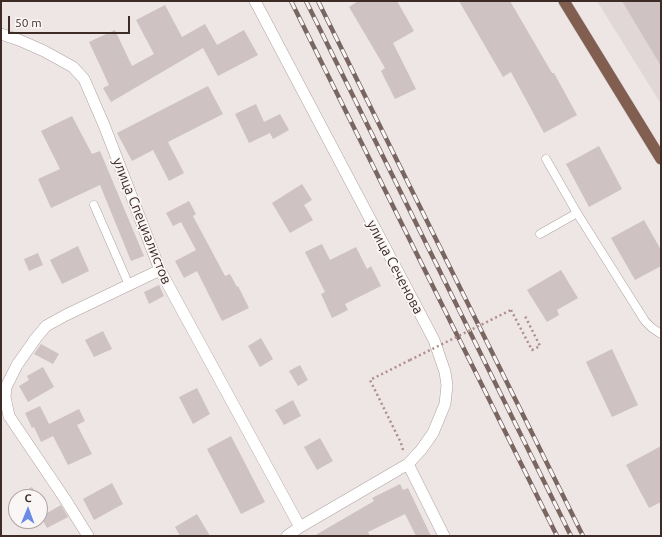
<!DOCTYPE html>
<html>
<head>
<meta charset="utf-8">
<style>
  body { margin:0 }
  #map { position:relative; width:662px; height:537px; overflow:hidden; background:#ede6e5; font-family:Ubuntu,sans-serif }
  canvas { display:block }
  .frame { position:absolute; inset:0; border:2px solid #3d2b26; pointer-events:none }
  .north { position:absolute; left:8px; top:489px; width:40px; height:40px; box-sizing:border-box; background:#faf6f6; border:1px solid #aea5a3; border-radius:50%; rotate:1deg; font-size:11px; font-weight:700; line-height:16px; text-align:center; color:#3d2b26 }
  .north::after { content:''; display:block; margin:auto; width:14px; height:18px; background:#6b8be5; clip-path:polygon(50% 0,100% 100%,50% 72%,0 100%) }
  .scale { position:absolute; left:8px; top:16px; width:122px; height:18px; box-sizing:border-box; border:2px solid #3d2b26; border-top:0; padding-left:5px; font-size:12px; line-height:14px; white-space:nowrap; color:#3d2b26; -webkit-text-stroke:3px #faf6f6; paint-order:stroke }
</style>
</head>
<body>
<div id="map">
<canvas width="662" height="537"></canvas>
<div class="frame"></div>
<div class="north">С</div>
<div class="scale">50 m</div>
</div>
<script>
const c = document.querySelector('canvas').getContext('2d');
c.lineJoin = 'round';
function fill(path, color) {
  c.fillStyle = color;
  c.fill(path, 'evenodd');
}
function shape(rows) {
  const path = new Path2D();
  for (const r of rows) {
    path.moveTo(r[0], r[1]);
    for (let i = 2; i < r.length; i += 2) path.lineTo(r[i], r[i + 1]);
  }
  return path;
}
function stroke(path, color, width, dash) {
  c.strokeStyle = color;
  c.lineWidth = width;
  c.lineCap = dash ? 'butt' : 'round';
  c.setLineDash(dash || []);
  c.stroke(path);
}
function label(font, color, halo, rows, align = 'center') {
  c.font = font + ' Ubuntu,sans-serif';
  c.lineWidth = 3.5;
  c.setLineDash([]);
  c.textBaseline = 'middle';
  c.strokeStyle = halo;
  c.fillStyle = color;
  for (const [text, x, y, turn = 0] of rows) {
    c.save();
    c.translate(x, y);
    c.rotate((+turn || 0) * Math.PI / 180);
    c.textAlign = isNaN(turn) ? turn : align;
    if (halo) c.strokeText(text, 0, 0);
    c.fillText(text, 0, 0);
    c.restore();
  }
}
const built = shape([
  [597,1,661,1,661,104]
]);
const building = shape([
  [358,1,397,1,414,31,393,43,416,89,395,99,381,71,385,68,349,7],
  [459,1,510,1,552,73,554,73,577,115,544,133,511,72,503,77],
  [622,1,661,1,661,66],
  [165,5,182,37,205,24,217,45,244,30,258,55,218,76,203,48,111,102,103,88,109,85,89,42,115,30,132,66,154,54,136,20],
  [208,86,223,114,168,142,184,173,169,181,153,150,132,161,117,133],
  [256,104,264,122,280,114,289,130,273,139,270,133,249,143,235,114],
  [72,116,92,154,100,151,144,256,131,261,100,185,51,208,38,179,60,169,41,131],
  [599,146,622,189,589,207,566,164],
  [302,184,312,200,304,205,313,220,290,233,272,203],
  [189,201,196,214,193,216,225,276,230,274,237,287,238,286,249,308,222,321,197,271,184,278,175,261,196,250,181,222,173,226,166,213],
  [644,220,661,250,661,266,635,280,611,238],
  [322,244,330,260,356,247,367,269,371,266,381,286,345,304,348,310,332,318,321,294,325,292,305,252],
  [78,246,89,271,62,284,50,260],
  [38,253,43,265,29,271,24,259],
  [561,270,578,298,557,310,559,315,547,322,527,290],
  [159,285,164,296,149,304,144,292],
  [103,331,112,349,94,357,85,340],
  [261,338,273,359,260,367,248,346],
  [41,344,59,354,53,364,34,354],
  [612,349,638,405,612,417,586,362],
  [300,365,308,380,298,386,289,371],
  [43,367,54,387,28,402,19,386,29,380,27,376],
  [197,388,210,414,193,424,179,397],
  [293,400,301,416,284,425,275,410],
  [40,406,49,424,79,409,85,421,77,425,92,454,68,465,53,436,41,442,34,427,32,428,25,413],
  [231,436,265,502,241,514,207,449],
  [320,438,333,461,317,470,304,447],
  [661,446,661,502,649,508,626,465],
  [112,483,123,504,94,520,83,499],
  [400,484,403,490,408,488,431,536,416,536,405,514,368,532,370,536,314,536,374,501,372,498],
  [32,487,38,497,16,497,16,503,13,498],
  [40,501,47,513,61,505,68,517,47,528,42,519,40,520],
  [197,514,210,536,180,536,175,527]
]);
const path = shape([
  [511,310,532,350,540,346,524,314],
  [403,450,401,443,370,380,410,360]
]);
const service = shape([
  [546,159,577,213,645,321,652,328,661,334],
  [94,205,129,285],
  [540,234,577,213]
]);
const minor = shape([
  [255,1,434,340,445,372,447,385,445,404,433,433,421,450,408,464,444,536],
  [1,34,19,40,44,51,73,67,84,79,104,125,160,270,300,527],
  [88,536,65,499,9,416,5,397,6,387,17,365,36,338,46,326,66,315,160,270],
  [287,536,300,527,408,464]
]);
const trunk = shape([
  [564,1,661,159]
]);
const rail = shape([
  [291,1,557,536],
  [306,1,571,536],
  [318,1,583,536]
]);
const pathBridge = shape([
  [410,360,511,310]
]);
const streetNames = [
  ["улица Специалистов",142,221,68],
  ["улица Сеченова",395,267,62]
];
fill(built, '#e1d7d7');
fill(building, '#cec2c2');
stroke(service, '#aea3a0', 9);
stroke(minor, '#aea3a0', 12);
stroke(trunk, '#c9c4c2', 12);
stroke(path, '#ae8f89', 2.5, [2, 3]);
stroke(service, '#fff', 8);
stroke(minor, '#fff', 11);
stroke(trunk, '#825e51', 11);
stroke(rail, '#796661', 4.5);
stroke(rail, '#faf6f6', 3, [9]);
stroke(pathBridge, '#ae8f89', 2.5, [2, 3]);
label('14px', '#3d2b26', '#faf6f6', streetNames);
</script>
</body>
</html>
